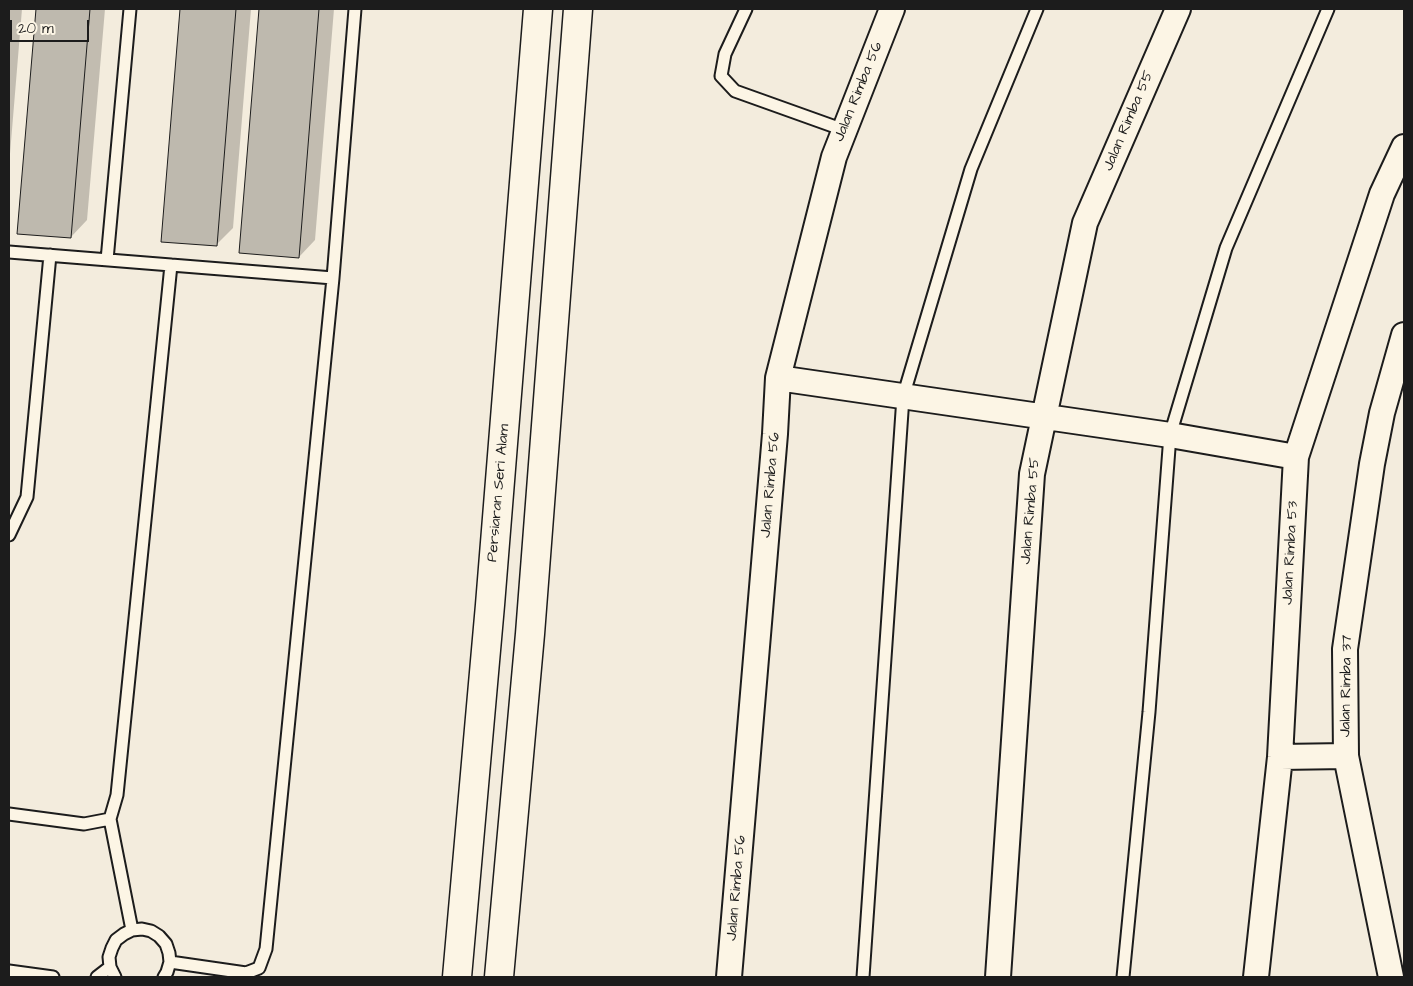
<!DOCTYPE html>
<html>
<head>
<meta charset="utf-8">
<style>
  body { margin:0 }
  #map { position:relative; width:1413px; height:986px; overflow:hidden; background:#f3ecdd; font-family:"Architects Daughter",sans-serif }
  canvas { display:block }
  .frame { position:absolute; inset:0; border:10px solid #1c1c1c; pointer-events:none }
  .scale { position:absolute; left:10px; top:20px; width:79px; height:22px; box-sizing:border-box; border:2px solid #1c1c1c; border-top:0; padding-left:6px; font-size:15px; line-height:18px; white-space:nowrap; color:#1c1c1c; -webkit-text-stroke:4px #fcf5e5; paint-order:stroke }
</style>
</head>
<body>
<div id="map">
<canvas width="1413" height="986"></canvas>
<div class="frame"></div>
<div class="scale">20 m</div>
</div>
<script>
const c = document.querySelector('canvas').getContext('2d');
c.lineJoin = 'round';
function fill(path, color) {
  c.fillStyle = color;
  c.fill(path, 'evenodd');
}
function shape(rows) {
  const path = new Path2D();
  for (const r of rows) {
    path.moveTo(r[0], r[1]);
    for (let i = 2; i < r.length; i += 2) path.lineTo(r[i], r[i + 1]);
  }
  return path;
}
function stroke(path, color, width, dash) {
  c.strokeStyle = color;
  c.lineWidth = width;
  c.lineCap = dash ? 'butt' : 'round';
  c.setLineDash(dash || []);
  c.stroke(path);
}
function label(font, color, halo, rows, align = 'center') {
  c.font = font + ' "Architects Daughter",sans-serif';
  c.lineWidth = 4.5;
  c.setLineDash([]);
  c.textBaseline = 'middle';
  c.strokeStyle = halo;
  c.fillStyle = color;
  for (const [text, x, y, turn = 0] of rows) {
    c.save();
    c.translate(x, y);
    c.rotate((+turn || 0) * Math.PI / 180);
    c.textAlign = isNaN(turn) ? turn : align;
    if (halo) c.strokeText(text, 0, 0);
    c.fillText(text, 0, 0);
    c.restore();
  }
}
const shadow = shape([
  [9,9,22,9,9,166],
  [37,9,105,9,87,220,71,237,19,233],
  [181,9,251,9,233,228,216,245,162,240],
  [260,9,334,9,315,240,299,257,240,252]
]);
const building = shape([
  [36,9,90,9,71,238,17,234,36,9],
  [180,9,236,9,217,246,161,242,180,9],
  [259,9,319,9,299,258,239,253,259,9]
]);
const service = shape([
  [746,9,725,54,721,76,735,91,844,130],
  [9,252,333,278],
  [107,260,130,9],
  [9,535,27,497,50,255],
  [9,814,84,824,110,819,117,795,171,265],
  [110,819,132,930],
  [170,962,246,973,259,968,266,949,333,278,355,9],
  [9,971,53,977],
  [97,977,110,967],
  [115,977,110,967,109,957,112,948,116,940,124,934,132,930,142,929,151,931,159,936,166,944,169,953,170,962,167,972,164,977],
  [863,977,903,397,971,169,1037,9],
  [1123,977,1149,712,1170,435,1226,248,1328,9]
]);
const minor = shape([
  [778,378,1170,435,1296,457],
  [1280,757,1346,756],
  [729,977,775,434,778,378,834,157,892,9],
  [998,977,1032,474,1085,223,1178,9],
  [1256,977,1280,757,1296,457,1382,194,1404,147],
  [1391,977,1346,756,1345,649,1372,464,1382,413,1404,335]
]);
const tertiary = shape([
  [457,977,490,605,538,9],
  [499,977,530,634,578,9]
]);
const streetNames = [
  ["Jalan Rimba 56",859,92,-68],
  ["Jalan Rimba 55",1129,121,-67],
  ["Jalan Rimba 56",771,485,-85],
  ["Persiaran Seri Alam",499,493,-85],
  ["Jalan Rimba 55",1031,511,-85],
  ["Jalan Rimba 53",1291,553,-87],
  ["Jalan Rimba 37",1347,686,-89],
  ["Jalan Rimba 56",737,888,-85]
];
fill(shadow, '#0003');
fill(building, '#beb9ae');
stroke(building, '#1c1c1c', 1);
stroke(service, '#1c1c1c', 15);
stroke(minor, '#1c1c1c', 28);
stroke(tertiary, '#1c1c1c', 31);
stroke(service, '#fcf5e5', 11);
stroke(minor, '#fcf5e5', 24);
stroke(tertiary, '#fcf5e5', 28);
label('15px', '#1c1c1c', '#fcf5e5', streetNames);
</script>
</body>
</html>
